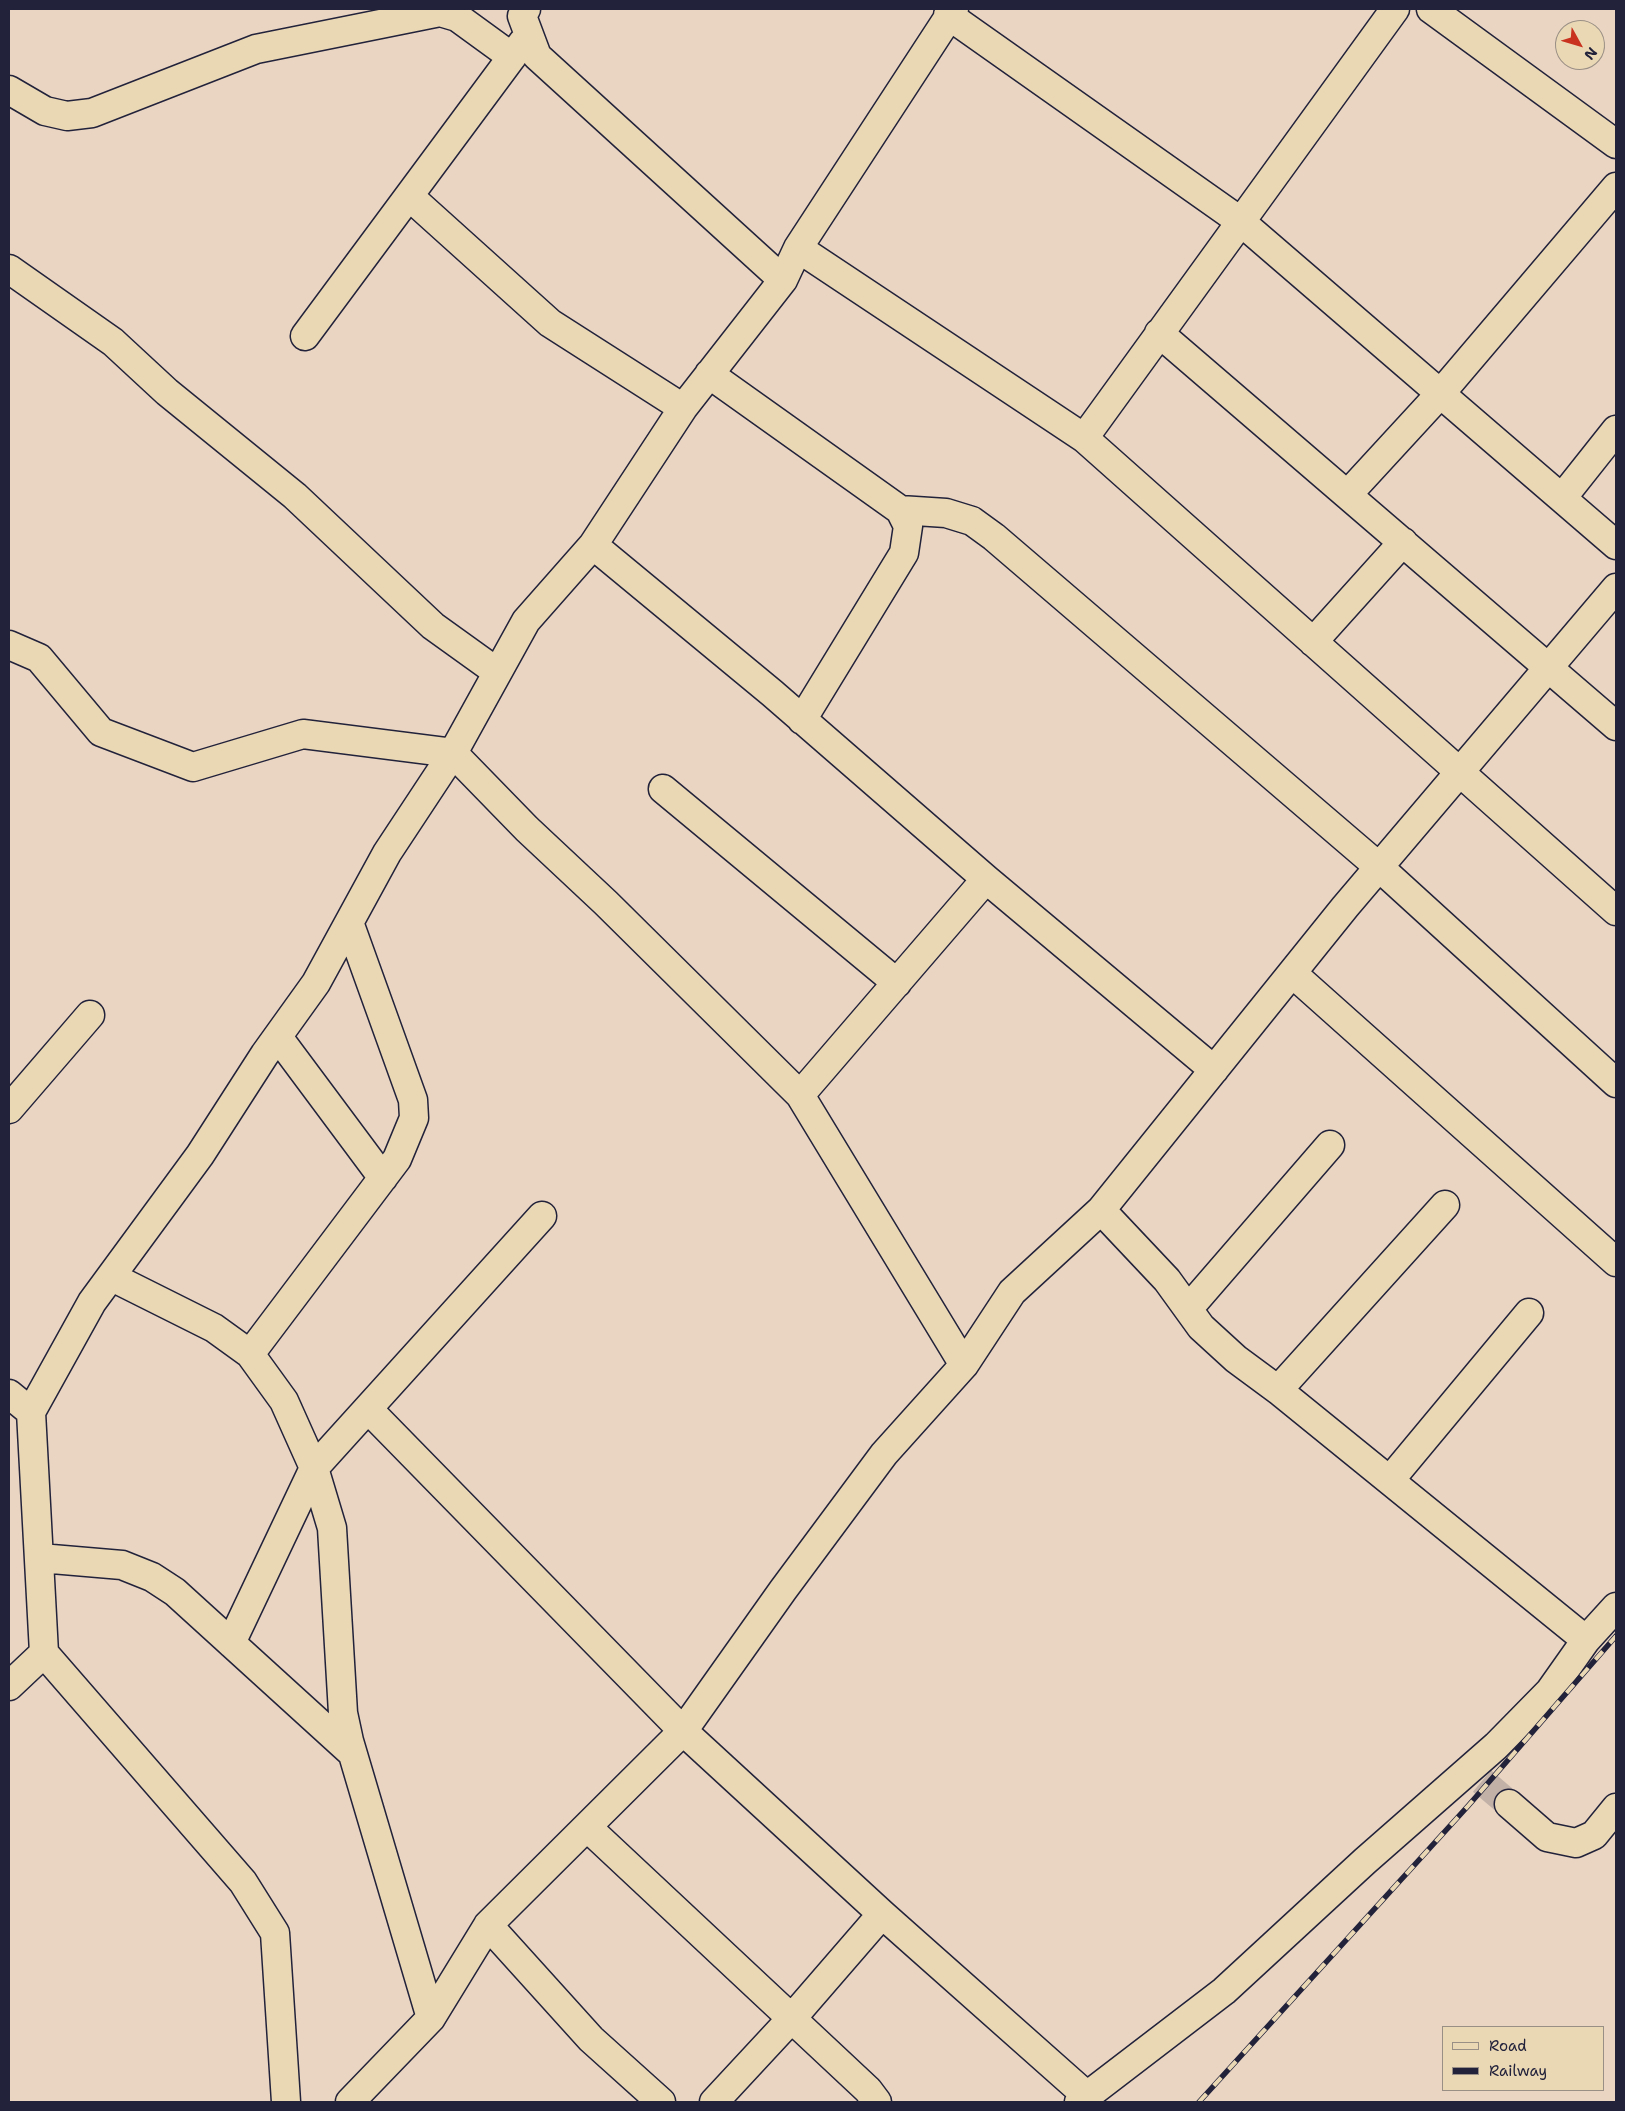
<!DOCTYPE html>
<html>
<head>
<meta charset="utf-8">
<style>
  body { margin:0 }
  #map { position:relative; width:1625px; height:2111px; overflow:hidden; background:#e9d5c2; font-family:"Shantell Sans",sans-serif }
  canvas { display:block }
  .frame { position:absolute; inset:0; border:10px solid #22223b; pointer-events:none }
  .legend { position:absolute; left:1442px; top:2026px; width:162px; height:65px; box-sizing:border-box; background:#ead8b5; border:1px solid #9a8f84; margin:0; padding:6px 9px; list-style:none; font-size:15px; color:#22223b }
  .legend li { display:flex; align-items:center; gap:10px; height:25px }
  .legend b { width:25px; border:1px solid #9a8f84 }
  .north { position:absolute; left:1555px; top:20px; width:50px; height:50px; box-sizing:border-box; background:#ead8b5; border:1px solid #9a8f84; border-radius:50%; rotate:129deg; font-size:14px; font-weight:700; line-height:20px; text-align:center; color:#22223b }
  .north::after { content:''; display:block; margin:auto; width:18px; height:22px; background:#c8321e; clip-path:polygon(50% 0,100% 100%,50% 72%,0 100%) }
</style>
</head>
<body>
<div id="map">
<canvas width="1625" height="2111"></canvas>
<div class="frame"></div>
<ul class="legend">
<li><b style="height:6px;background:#ead8b5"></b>Road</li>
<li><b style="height:6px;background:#22223b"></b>Railway</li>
</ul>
<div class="north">N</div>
</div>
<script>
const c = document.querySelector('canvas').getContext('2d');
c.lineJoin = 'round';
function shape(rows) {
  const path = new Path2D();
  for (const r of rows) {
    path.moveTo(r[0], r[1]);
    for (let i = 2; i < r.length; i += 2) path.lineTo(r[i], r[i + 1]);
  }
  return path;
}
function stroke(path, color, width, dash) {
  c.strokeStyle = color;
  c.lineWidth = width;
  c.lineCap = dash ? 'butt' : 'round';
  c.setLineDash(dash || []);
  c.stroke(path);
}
const minorTunnel = shape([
  [1482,1781,1509,1804]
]);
const minor = shape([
  [526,9,522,16,537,56,783,280],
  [1431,9,1616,144],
  [948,15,1240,221,1616,545],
  [9,90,45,111,67,116,92,113,256,49,440,12,457,17,512,57],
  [409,196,550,323,683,408],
  [798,248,1084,438,1616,911],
  [9,269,113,342,167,392,295,496,433,626,497,672],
  [1159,333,1616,726],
  [305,336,523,42],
  [709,374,900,510,908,526,904,553,802,720],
  [1084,438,1395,9],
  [1348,494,1440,394,1616,187],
  [1562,498,1616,430],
  [900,510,946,513,972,521,994,537,1379,867,1616,1083],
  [593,545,772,693,986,879,1214,1070],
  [1313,642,1403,542],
  [9,645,39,658,101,732,193,767,303,734,453,753,527,829,606,903,800,1095,964,1365],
  [663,789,897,983],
  [1292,973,1616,1262],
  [278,1037,383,1178],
  [800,1095,986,879],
  [9,1109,90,1015],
  [1101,1210,1167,1280,1201,1327,1236,1359,1278,1390,1586,1640],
  [112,1277,214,1328,250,1354,284,1401,314,1468,332,1528,343,1713,349,1741,431,2018],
  [1188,1309,1330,1145],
  [250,1354,397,1159,414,1118,413,1100,350,925],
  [1278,1390,1445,1205],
  [9,1394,31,1412],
  [368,1409,683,1731,882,1914,1087,2096],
  [1390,1480,1529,1313],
  [40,1558,122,1565,152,1577,175,1592,352,1753],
  [231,1643,314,1468,542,1216],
  [9,1686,44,1653],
  [1509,1804,1547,1837,1576,1843,1594,1835,1616,1808],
  [587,1827,868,2090,877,2102],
  [488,1925,591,2039,661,2102],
  [286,2102,275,1933,243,1882,44,1653,31,1412,92,1302,200,1155,265,1054,316,983,387,853,453,753,526,621,593,545,683,408,783,280,798,248,954,9],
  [350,2102,431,2018,488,1925,683,1731,783,1590,884,1454,964,1365,1012,1292,1101,1210,1345,907,1616,588],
  [714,2102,792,2018,882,1914],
  [1079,2102,1224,1991,1365,1861,1496,1746,1550,1691,1586,1640,1616,1607]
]);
const rail = shape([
  [1199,2102,1468,1806,1616,1636]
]);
stroke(minorTunnel, '#c1b1a7', 28, [28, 14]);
stroke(minor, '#22223b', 31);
stroke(minor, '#ead8b5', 28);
stroke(rail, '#22223b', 5.5);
stroke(rail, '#ead8b5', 4, [11]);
</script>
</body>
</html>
